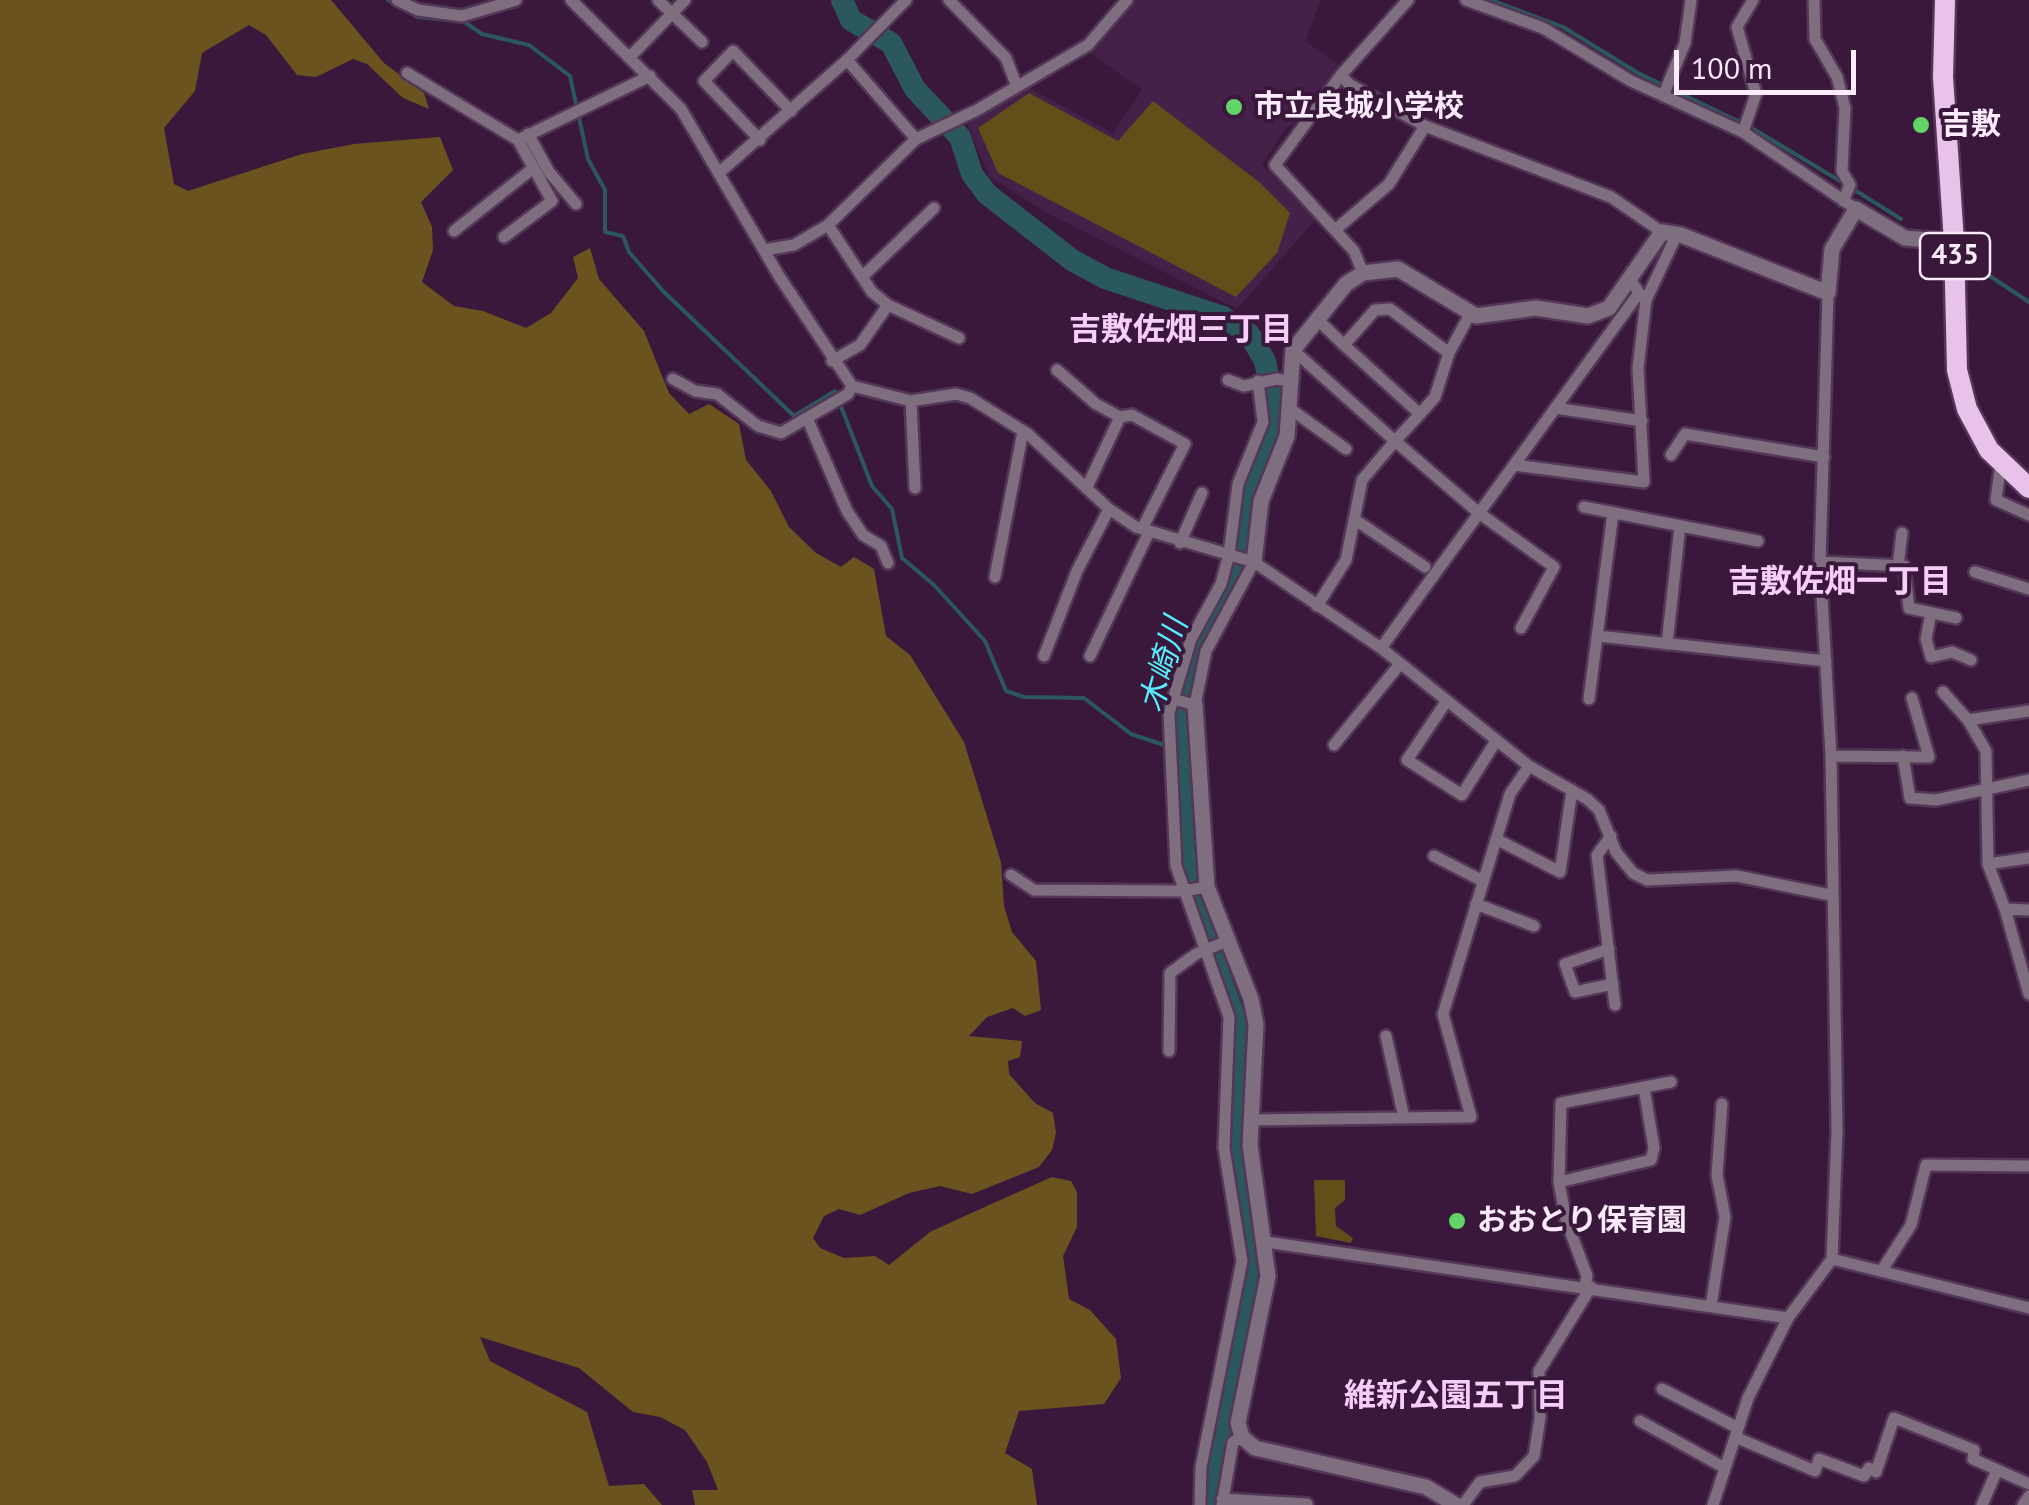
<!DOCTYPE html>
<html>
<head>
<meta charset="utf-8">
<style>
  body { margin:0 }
  #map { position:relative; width:2029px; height:1505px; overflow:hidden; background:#39183c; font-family:"PT Sans",sans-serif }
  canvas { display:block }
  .scale { position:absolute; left:1674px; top:50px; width:182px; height:45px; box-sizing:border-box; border:5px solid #fcebfd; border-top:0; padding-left:12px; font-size:30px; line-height:35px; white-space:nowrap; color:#fcebfd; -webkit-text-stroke:8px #39183c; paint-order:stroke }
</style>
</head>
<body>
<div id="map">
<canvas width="2029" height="1505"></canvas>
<div class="scale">100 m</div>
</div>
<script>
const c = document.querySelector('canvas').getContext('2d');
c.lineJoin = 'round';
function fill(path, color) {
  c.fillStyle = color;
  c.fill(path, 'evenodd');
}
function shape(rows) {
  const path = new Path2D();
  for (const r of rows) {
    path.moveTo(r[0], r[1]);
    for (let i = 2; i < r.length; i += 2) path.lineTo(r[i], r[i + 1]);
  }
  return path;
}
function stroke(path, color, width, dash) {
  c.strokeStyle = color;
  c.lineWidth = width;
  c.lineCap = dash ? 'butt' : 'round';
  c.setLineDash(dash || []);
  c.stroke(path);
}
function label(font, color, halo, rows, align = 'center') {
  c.font = font + ' "PT Sans","Noto Sans JP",sans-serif';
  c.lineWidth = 8;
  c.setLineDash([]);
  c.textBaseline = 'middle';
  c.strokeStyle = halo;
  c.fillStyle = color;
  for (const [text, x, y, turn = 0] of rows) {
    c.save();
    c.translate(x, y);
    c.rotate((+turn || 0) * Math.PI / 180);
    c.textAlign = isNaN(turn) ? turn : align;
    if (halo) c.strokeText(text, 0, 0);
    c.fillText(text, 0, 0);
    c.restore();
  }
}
const built = shape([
  [1131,0,1321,0,1305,41,1343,67,1300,120,1285,129,1262,165,1316,219,1237,309,1047,213,989,176,967,124,1027,87,1113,133,1142,90,1088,51]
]);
const green = shape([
  [1029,93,1118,141,1153,101,1259,182,1290,213,1277,253,1236,297,998,173,978,128],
  [1314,1180,1345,1180,1345,1200,1335,1208,1336,1226,1353,1238,1351,1243,1316,1236]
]);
const forest = shape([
  [0,0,331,0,384,63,424,93,429,109,403,98,367,64,353,59,316,77,297,75,266,35,249,25,202,53,195,91,164,128,174,184,188,191,302,154,354,144,440,137,453,170,421,202,432,227,433,250,422,282,454,306,483,311,526,328,551,313,578,278,573,257,590,248,599,279,644,331,669,393,689,414,709,404,739,424,746,460,771,491,789,527,816,553,841,567,854,557,874,569,886,636,910,655,964,742,1001,862,1004,906,1012,932,1036,961,1041,1010,1025,1016,1013,1008,987,1017,969,1036,1022,1041,1020,1057,1008,1061,1009,1074,1035,1103,1053,1113,1056,1133,1052,1150,1039,1167,972,1194,940,1186,909,1193,860,1215,839,1209,824,1216,813,1238,820,1248,844,1258,875,1256,889,1265,930,1232,969,1214,1052,1177,1071,1181,1077,1192,1077,1227,1063,1256,1069,1299,1090,1310,1116,1339,1121,1378,1104,1404,1019,1411,1005,1453,1032,1469,1037,1505,695,1505,692,1490,718,1490,707,1462,685,1430,660,1417,633,1412,579,1368,480,1337,490,1361,587,1412,609,1486,644,1484,662,1505,0,1505]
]);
const stream = shape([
  [388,0,417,17,448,20],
  [1491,0,1563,27,1638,73,1742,123],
  [463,21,482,34,529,45,570,76,588,159,605,190,605,232,623,236,629,252,663,291,794,416,835,391,872,486,892,509,902,558,934,585,985,641,1006,691,1024,697,1084,698,1131,734,1179,750],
  [1750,127,1845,184],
  [1853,189,1901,219],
  [1973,265,2029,302]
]);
const river = shape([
  [842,0,851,20,891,43,915,89,960,137,972,174,987,194,1072,260,1105,278,1223,317,1249,334,1265,361,1271,392,1270,431,1247,493,1238,568,1198,644,1177,721,1193,903,1238,1027,1233,1124,1236,1190,1243,1204,1252,1264,1209,1505]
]);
const minor = shape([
  [397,0,418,10,462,16,516,0],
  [571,0,681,109,779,276,852,386,911,401,956,394,970,398,1028,434,1109,509,1136,527,1254,562,1381,648,1529,766,1587,799,1599,810,1616,852,1633,873,1647,880,1737,876,1830,895],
  [658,0,702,42],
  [949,0,1006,58,1016,84],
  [1466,0,1543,28,1631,81,1743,132,1856,209],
  [1814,0,1815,39,1837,77,1845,108,1842,171,1850,185,1843,201],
  [630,57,685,0],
  [847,60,906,0],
  [407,73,518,140],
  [1341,75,1349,84,1425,126,1611,197,1662,232],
  [1663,96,1685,43,1691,0],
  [1743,132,1756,94,1737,27,1753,0],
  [528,134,549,172,576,204],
  [760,140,704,81,733,51,791,111],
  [720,172,847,60,916,139],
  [828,225,872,292,888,305,959,338],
  [1335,230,1389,184,1425,126],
  [454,231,532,169],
  [504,237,552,201,518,140,650,76],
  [764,250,794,245,828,225,916,139,977,110,1088,45,1127,0],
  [1363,273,1354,251,1275,165,1341,75,1408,0],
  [862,277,934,208],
  [1646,300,1677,234],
  [1470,314,1449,353,1390,309,1375,310,1344,345,1420,414,1395,441,1479,513,1554,567,1521,628],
  [1316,318,1344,345],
  [1293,350,1395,441,1362,480,1346,560,1317,606],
  [832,361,860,345,888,305],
  [1057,370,1096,404,1120,417,1132,415,1185,444,1142,529],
  [673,379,695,391,717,394,758,426,781,433,848,394,852,386],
  [1228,380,1244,386,1277,379,1289,381],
  [911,401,915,488],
  [1289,408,1346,449],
  [1555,408,1642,421],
  [1420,414,1435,397,1449,353],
  [807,418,847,511,863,535,881,546,888,563],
  [1671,455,1685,434,1824,457],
  [2001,462,1996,500,2029,515],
  [1514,465,1644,482,1638,368,1646,300,1639,293],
  [1087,487,1120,417],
  [1584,507,1758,541],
  [1357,521,1425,567],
  [1180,543,1202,493],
  [1820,562,1904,566,1909,608,1956,618],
  [1898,566,1902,533],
  [1975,572,2029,589],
  [995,577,1023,431],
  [1931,613,1926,639,1931,657,1952,652,1971,660],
  [1598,636,1826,661],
  [1667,644,1680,526],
  [1381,648,1639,293,1630,279],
  [1044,656,1077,571,1109,509],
  [1090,656,1149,532],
  [1943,692,1968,720,1986,751,1988,864],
  [1173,699,1195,705,1206,651,1254,562],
  [1589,699,1613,513],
  [1446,702,1407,760,1462,795,1496,741],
  [1968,720,2029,711],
  [1334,745,1400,664],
  [1831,756,1929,757,1912,698],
  [1903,756,1910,798,1936,800,2029,780],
  [1611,836,1597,855,1615,1005],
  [1496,839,1560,872,1572,790],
  [1434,856,1483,881],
  [1011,875,1034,890,1182,891,1207,887],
  [1476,904,1534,926],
  [2005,909,1988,864,2029,858],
  [2029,910,2005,909,2029,994],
  [1609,949,1565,964,1575,992,1613,984],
  [1386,1036,1404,1118],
  [1169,1051,1170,973,1196,954,1227,941],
  [1250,1120,1471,1117,1443,1014,1510,794,1529,766],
  [1559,1182,1561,1103,1671,1082],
  [1266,1242,1788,1318],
  [1832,1259,2029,1308],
  [1882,1270,1911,1225,1926,1165,2029,1166],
  [1585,1286,1587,1276,1566,1220,1559,1182,1651,1160,1654,1148,1644,1088],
  [1711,1306,1725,1217,1717,1175,1722,1104],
  [1662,1389,1738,1428],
  [1640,1421,1725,1468],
  [1735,1437,1815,1471,1819,1459,1864,1476,1869,1468,1876,1472,1894,1418,1974,1450,1973,1459,2029,1484],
  [1222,1499,1307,1504],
  [1200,1505,1201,1467,1242,1261,1224,1148,1229,1017,1176,866,1169,713,1191,639,1221,584,1229,554,1238,484,1263,422,1258,381],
  [1222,1505,1233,1442,1242,1437],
  [1463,1505,1480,1482,1515,1476,1534,1456,1540,1418,1539,1371,1591,1287],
  [1713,1505,1748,1398,1788,1318,1832,1259,1837,1131,1831,756,1820,562,1828,293],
  [1982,1505,1997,1470],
  [2023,1505,2029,1496]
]);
const tertiary = shape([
  [1254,562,1261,501,1287,436,1293,350,1346,284,1363,273,1398,269,1476,316,1536,308,1588,316,1609,308,1662,232,1681,235,1828,293,1832,249,1856,209,1905,238,1954,242],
  [1195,705,1207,887,1251,999,1256,1024,1250,1145,1268,1276,1238,1423,1242,1437,1255,1448,1426,1487,1456,1505]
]);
const trunk = shape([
  [1945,0,1943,77,1954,242,1957,370,1967,409,1989,450,2029,488]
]);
const markers = [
  [1234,107,10,"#63d468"],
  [1921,125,10,"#63d468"],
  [1457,1221,10,"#63d468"]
];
const shields = [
  [1955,256,70]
];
const shieldNames = [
  ["435",1955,256]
];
const poiNames = [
  ["市立良城小学校",1254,107],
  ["吉敷",1941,125],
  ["おおとり保育園",1477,1221]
];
const neighbourhoodNames = [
  ["吉敷佐畑三丁目",1181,331],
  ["吉敷佐畑一丁目",1840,583],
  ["維新公園五丁目",1456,1397]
];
const waterNames = [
  ["木崎川",1165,665,-74]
];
fill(built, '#452049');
fill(green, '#634d19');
fill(forest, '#6b531f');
stroke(stream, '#2a585d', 4);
stroke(river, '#2a585d', 22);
stroke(minor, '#543657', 16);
stroke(tertiary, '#543657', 20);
stroke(trunk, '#543657', 25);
stroke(minor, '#7e6e7f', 11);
stroke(tertiary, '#7e6e7f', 15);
stroke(trunk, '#e8c2ea', 20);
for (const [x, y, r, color] of markers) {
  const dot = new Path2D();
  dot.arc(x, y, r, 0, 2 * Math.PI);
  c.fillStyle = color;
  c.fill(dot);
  stroke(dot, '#39183c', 4);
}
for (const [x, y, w] of shields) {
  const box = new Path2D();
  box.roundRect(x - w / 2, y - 23, w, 46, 8);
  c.fillStyle = '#39183c';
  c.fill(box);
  stroke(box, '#fcebfd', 2.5);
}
label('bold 28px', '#fcebfd', null, shieldNames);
label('bold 30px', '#fcebfd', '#39183c', poiNames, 'left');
label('bold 32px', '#f7cdfa', '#39183c', neighbourhoodNames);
label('italic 32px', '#58edfc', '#39183c', waterNames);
</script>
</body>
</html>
